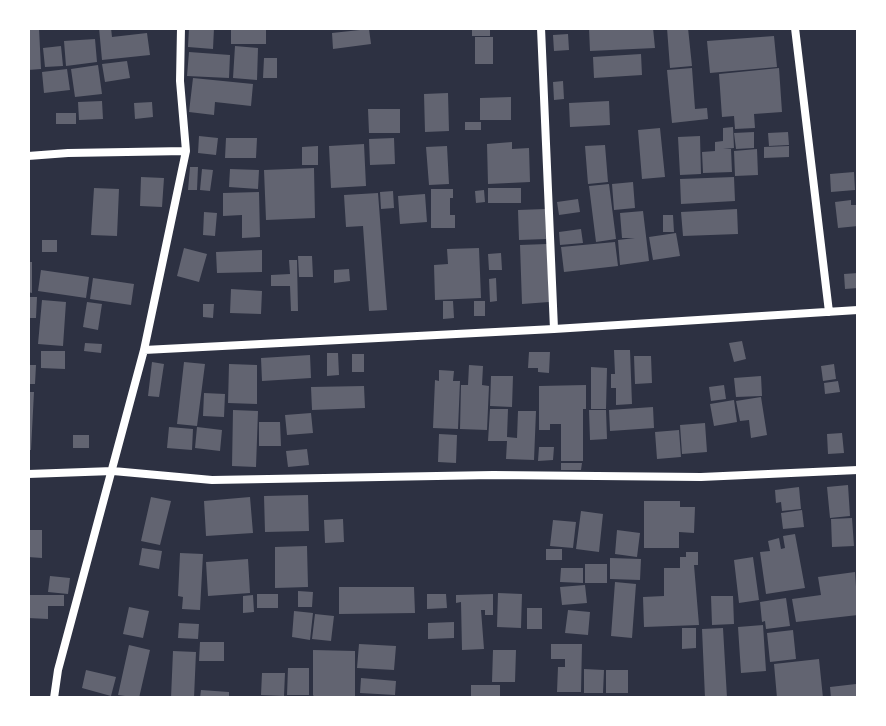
<!DOCTYPE html>
<html>
<head>
<meta charset="utf-8">
<style>
  body { margin:0 }
  #map { position:relative; width:886px; height:726px; overflow:hidden; background:#2d3142; font-family:"Alegreya Sans",sans-serif }
  canvas { display:block }
  .frame { position:absolute; inset:0; border:30px solid #fff; pointer-events:none }
</style>
</head>
<body>
<div id="map">
<canvas width="886" height="726"></canvas>
<div class="frame"></div>
</div>
<script>
const c = document.querySelector('canvas').getContext('2d');
c.lineJoin = 'round';
function fill(path, color) {
  c.fillStyle = color;
  c.fill(path, 'evenodd');
}
function shape(rows) {
  const path = new Path2D();
  for (const r of rows) {
    path.moveTo(r[0], r[1]);
    for (let i = 2; i < r.length; i += 2) path.lineTo(r[i], r[i + 1]);
  }
  return path;
}
function stroke(path, color, width, dash) {
  c.strokeStyle = color;
  c.lineWidth = width;
  c.lineCap = dash ? 'butt' : 'round';
  c.setLineDash(dash || []);
  c.stroke(path);
}
const building = shape([
  [28,28,39,28,41,69,28,70],
  [99,28,111,28,112,37,147,33,150,55,102,60],
  [189,28,214,28,213,49,188,47],
  [231,28,266,28,266,44,231,44],
  [472,28,490,28,490,36,472,36],
  [589,28,653,28,655,48,590,51],
  [667,28,688,28,692,66,670,68],
  [369,29,371,44,333,49,332,33],
  [568,34,569,50,554,51,553,35],
  [774,36,777,67,710,73,707,41],
  [475,37,493,37,493,64,475,64],
  [95,39,97,62,66,66,64,41],
  [61,46,63,66,45,67,43,48],
  [235,46,258,48,257,80,233,78],
  [189,52,230,55,229,78,187,76],
  [641,54,642,75,594,78,593,57],
  [264,58,277,58,277,78,263,78],
  [127,61,130,78,105,82,102,64],
  [98,65,102,94,75,97,71,69],
  [692,68,695,109,707,108,708,119,672,123,667,70],
  [779,68,782,112,754,114,755,128,735,129,734,116,722,117,719,74],
  [67,69,70,90,44,93,42,72],
  [193,78,253,84,251,106,215,102,214,115,189,112],
  [563,81,564,99,554,100,553,82],
  [448,93,449,131,425,132,424,94],
  [511,97,511,120,480,120,480,98],
  [102,101,103,119,79,120,78,102],
  [609,101,610,125,570,127,569,103],
  [152,102,153,117,135,119,134,103],
  [368,109,400,109,400,133,369,133],
  [56,113,76,113,76,124,56,124],
  [465,122,481,122,481,130,465,130],
  [733,127,734,148,723,149,731,149,732,172,703,173,702,152,715,151,715,142,723,141,723,128],
  [660,128,665,177,642,179,638,130],
  [754,132,754,148,736,149,734,133],
  [788,132,789,145,769,146,768,133],
  [199,136,218,138,216,155,198,153],
  [700,136,701,174,680,175,678,137],
  [226,138,257,138,256,158,225,158],
  [394,138,395,164,370,165,369,139],
  [512,142,512,149,529,148,530,182,488,184,487,144],
  [364,144,366,186,331,188,329,146],
  [605,145,608,182,588,184,585,146],
  [318,146,318,165,302,165,302,147],
  [447,146,449,184,429,185,426,147],
  [789,146,789,157,764,158,764,147],
  [757,149,758,175,735,176,734,151],
  [190,167,198,167,197,190,188,190],
  [314,168,315,218,266,220,264,170],
  [202,169,213,170,210,191,200,190],
  [230,169,259,170,258,189,229,187],
  [854,172,855,190,831,192,830,174],
  [141,177,164,178,162,207,140,206],
  [734,177,735,201,681,204,680,179],
  [633,182,635,208,614,210,612,184],
  [609,184,616,239,596,242,589,186],
  [94,188,119,189,117,236,91,235],
  [488,188,521,188,521,203,488,203],
  [431,189,453,189,453,198,450,198,450,215,455,215,455,228,431,228],
  [484,190,485,202,476,203,475,191],
  [393,191,394,208,381,209,380,192],
  [259,192,260,237,242,238,242,215,223,216,223,193],
  [378,193,387,310,369,311,363,226,346,227,344,195],
  [425,194,427,222,400,224,398,196],
  [578,199,580,212,559,215,557,202],
  [851,200,851,205,858,205,858,226,838,228,835,202],
  [545,209,546,239,519,240,518,210],
  [737,209,738,234,683,236,681,212],
  [643,211,649,261,620,265,618,240,635,238,622,238,620,213],
  [204,212,217,213,215,236,203,235],
  [663,215,673,215,674,232,663,232],
  [581,229,583,243,560,245,559,232],
  [676,233,680,256,653,260,649,237],
  [42,240,57,240,57,252,42,252],
  [615,242,618,266,564,272,561,247],
  [547,244,549,302,522,304,520,245],
  [184,248,207,254,199,282,177,276],
  [479,248,481,298,435,300,434,265,448,264,447,249],
  [262,250,262,272,217,273,216,252],
  [501,253,502,270,489,270,488,254],
  [298,256,312,256,313,277,299,277],
  [289,260,297,260,298,311,291,311,290,286,271,286,271,275,290,274],
  [28,262,32,262,32,293,28,292],
  [349,269,350,281,334,283,334,270],
  [41,270,89,277,86,298,38,291],
  [858,273,858,288,845,289,844,274],
  [93,278,134,284,131,305,90,299],
  [496,278,497,301,490,302,489,279],
  [231,289,262,291,261,314,230,313],
  [28,297,37,297,36,318,28,318],
  [42,300,66,302,63,346,38,344],
  [443,301,453,301,454,318,443,319],
  [474,301,485,301,485,316,474,316],
  [87,302,102,304,98,330,83,327],
  [203,304,214,304,213,318,203,317],
  [742,341,746,359,734,362,729,343],
  [85,343,102,344,101,353,84,351],
  [614,350,630,350,632,404,616,405,616,388,611,388,611,374,615,374],
  [41,351,65,351,65,369,41,368],
  [529,352,550,352,549,373,538,372,538,368,528,368],
  [327,353,338,353,339,375,327,376],
  [352,354,364,354,364,372,352,372],
  [310,355,311,378,262,381,261,358],
  [634,356,651,356,652,383,635,384],
  [152,362,164,364,159,397,148,396],
  [184,362,205,364,197,426,177,424],
  [229,364,257,365,257,404,228,403],
  [834,364,836,379,823,381,821,366],
  [28,365,36,365,35,384,28,384],
  [469,365,483,366,482,385,489,386,487,430,460,429,461,385,468,385],
  [591,367,607,368,606,409,591,409],
  [439,370,454,371,453,381,460,381,458,429,433,428,435,380,439,381],
  [491,376,513,376,512,407,490,406],
  [761,376,762,396,736,397,734,378],
  [838,381,840,392,825,394,824,383],
  [586,385,586,409,583,409,583,461,561,461,561,424,550,424,550,430,539,430,539,386],
  [724,385,726,399,711,401,709,387],
  [364,386,365,408,312,410,311,387],
  [28,392,34,392,31,450,28,450],
  [204,393,225,394,224,417,203,416],
  [761,397,767,435,751,438,749,420,740,421,736,401],
  [734,400,737,422,714,426,710,404],
  [653,407,654,428,610,431,609,410],
  [490,409,508,409,507,437,517,438,518,411,536,411,534,460,506,459,507,441,488,441],
  [233,410,258,411,256,467,232,466],
  [589,410,606,410,607,439,590,440],
  [311,413,313,433,287,435,285,415],
  [259,422,280,422,281,446,259,446],
  [705,423,707,452,682,454,680,425],
  [169,427,193,429,192,450,167,448],
  [197,427,222,430,220,451,195,448],
  [679,430,681,457,657,459,655,432],
  [842,433,844,453,828,454,827,434],
  [439,434,457,435,456,463,438,462],
  [73,435,89,435,89,448,73,448],
  [539,447,554,447,553,460,538,461],
  [307,449,309,465,288,467,286,451],
  [561,463,582,463,581,470,561,470],
  [848,485,850,516,830,518,827,487],
  [799,487,801,509,782,511,781,502,776,503,775,490],
  [308,495,309,531,265,532,264,496],
  [151,497,171,501,160,545,141,541],
  [250,497,253,533,206,536,204,501],
  [644,501,680,501,680,507,695,507,694,533,679,532,679,548,644,548],
  [802,510,804,527,783,529,781,513],
  [581,511,603,514,599,552,576,549],
  [852,518,854,546,832,547,831,519],
  [343,519,344,542,325,543,324,520],
  [553,520,576,522,573,548,550,546],
  [28,530,42,530,42,558,28,557],
  [617,530,640,533,637,557,615,554],
  [795,534,805,588,766,594,760,552,770,551,768,541,779,538,781,549,785,548,783,536],
  [307,546,308,587,275,588,275,547],
  [142,548,162,551,159,569,139,565],
  [546,549,562,549,562,560,546,560],
  [686,552,698,552,698,565,694,565,699,625,644,627,643,597,664,596,664,568,680,568,680,557,686,557],
  [180,553,203,554,200,610,182,609,183,597,178,596],
  [753,557,759,600,739,603,734,560],
  [610,558,641,559,640,580,610,579],
  [248,559,250,593,208,596,206,562],
  [585,564,607,564,607,583,585,583],
  [561,568,583,568,583,583,560,582],
  [855,572,858,615,796,622,792,599,821,595,818,577],
  [50,576,70,578,68,594,48,592],
  [615,582,636,584,632,638,611,636],
  [585,585,587,603,562,605,560,587],
  [339,587,414,587,415,613,339,614],
  [298,591,313,592,312,607,298,607],
  [498,593,522,594,521,628,497,627],
  [257,594,278,594,278,608,257,608],
  [427,594,446,594,447,608,427,609],
  [493,594,493,615,485,615,485,610,481,610,484,649,462,650,461,602,456,603,456,595],
  [28,595,64,595,64,606,48,606,48,619,28,618],
  [253,595,254,612,243,613,243,596],
  [711,596,733,596,734,624,712,625],
  [786,598,790,626,766,629,765,621,762,622,760,602],
  [129,607,149,611,143,638,123,634],
  [527,608,542,608,542,629,527,629],
  [568,610,590,612,588,635,565,633],
  [294,611,313,613,310,640,292,637],
  [315,614,334,616,331,641,312,639],
  [454,622,454,638,428,639,428,623],
  [179,623,199,624,198,639,178,638],
  [763,625,766,671,741,673,738,627],
  [682,628,696,628,696,648,682,649],
  [723,628,727,698,705,698,702,629],
  [793,630,796,659,770,662,767,633],
  [200,642,224,642,224,661,199,661],
  [359,644,396,646,394,670,357,668],
  [551,644,582,644,581,692,557,692,558,667,565,667,565,659,551,659],
  [129,645,150,650,139,698,118,695],
  [313,650,355,651,355,698,315,698,313,695],
  [493,650,516,650,515,682,492,682],
  [173,651,196,652,194,698,171,698],
  [819,659,823,698,777,698,774,664],
  [288,668,309,668,309,695,287,695],
  [584,669,604,670,603,693,584,693],
  [86,670,116,677,111,696,82,688],
  [606,670,628,670,628,693,606,693],
  [262,673,285,673,284,696,261,695],
  [361,678,396,681,395,695,360,693],
  [856,684,858,698,831,698,830,687],
  [471,685,500,685,500,698,471,698],
  [201,690,229,692,229,698,200,698]
]);
const minor = shape([
  [541,28,554,329],
  [795,28,829,312],
  [28,156,68,153,186,151],
  [144,350,554,329,858,310],
  [28,474,113,471,212,480,493,475,701,477,858,470],
  [54,698,58,670,144,350,186,151,180,81,181,28]
]);
fill(building, '#626471');
stroke(minor, '#fff', 8);
</script>
</body>
</html>
